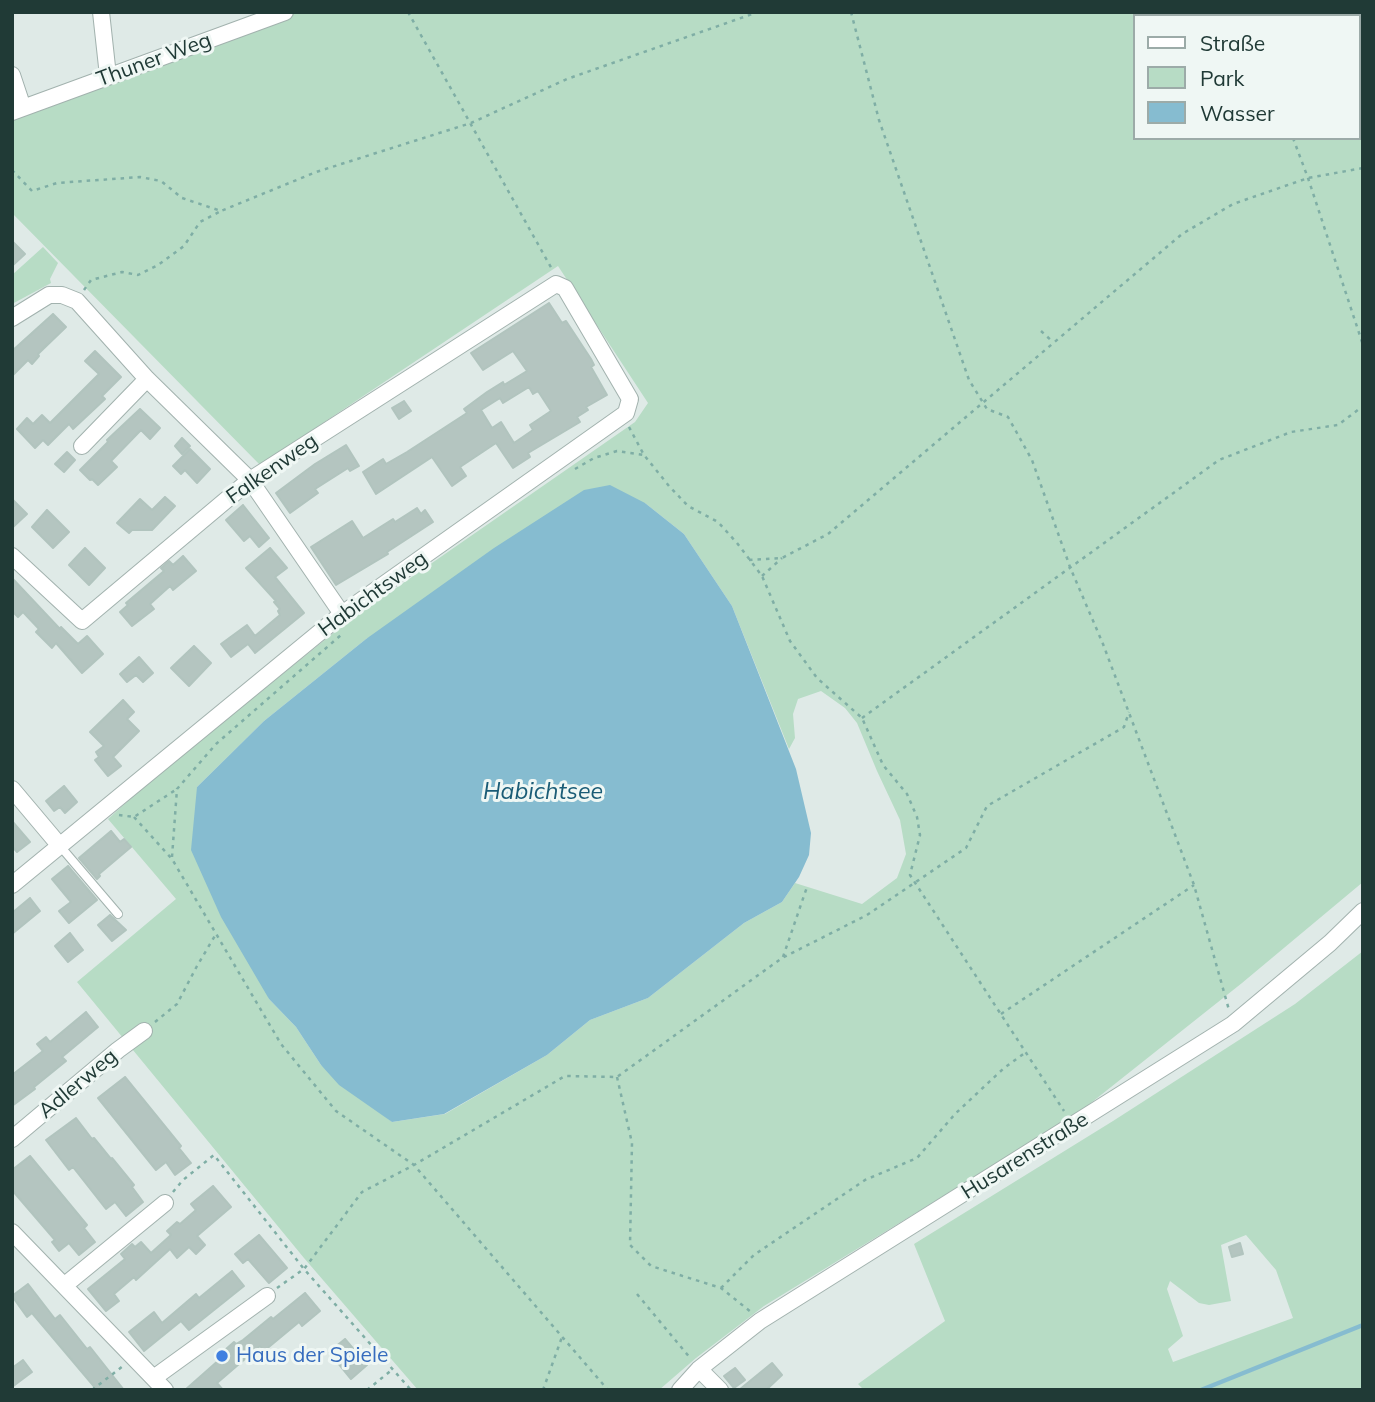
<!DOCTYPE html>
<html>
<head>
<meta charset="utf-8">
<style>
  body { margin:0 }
  #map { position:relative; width:1375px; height:1402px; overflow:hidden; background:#dfeae7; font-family:Mulish,sans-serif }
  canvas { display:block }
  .frame { position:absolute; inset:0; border:14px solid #203a36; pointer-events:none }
  .legend { position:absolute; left:1133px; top:14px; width:228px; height:126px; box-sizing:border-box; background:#eff7f4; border:2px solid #9caba8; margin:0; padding:9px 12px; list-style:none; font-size:21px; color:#203a36 }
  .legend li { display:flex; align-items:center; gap:14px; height:35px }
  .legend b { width:35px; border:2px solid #9caba8 }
</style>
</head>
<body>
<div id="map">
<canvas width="1375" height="1402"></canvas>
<div class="frame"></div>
<ul class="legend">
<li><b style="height:9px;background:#fff"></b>Straße</li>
<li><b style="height:19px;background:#b7dcc5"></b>Park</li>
<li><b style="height:19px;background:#86bcd0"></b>Wasser</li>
</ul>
</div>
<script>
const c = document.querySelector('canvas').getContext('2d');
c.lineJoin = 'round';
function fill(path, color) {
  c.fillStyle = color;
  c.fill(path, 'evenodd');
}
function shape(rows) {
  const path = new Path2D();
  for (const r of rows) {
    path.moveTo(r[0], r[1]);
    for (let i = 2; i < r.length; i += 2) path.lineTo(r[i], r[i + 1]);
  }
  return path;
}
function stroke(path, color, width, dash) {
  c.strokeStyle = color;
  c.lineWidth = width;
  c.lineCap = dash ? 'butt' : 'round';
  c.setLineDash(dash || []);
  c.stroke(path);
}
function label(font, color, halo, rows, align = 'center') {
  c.font = font + ' Mulish,sans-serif';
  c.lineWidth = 6;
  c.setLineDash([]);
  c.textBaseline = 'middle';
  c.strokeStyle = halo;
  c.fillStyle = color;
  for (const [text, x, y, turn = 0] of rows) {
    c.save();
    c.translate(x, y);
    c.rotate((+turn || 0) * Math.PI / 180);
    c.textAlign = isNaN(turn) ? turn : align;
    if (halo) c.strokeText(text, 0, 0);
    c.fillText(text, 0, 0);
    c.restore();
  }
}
const green = shape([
  [290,12,1363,12,1363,882,1242,983,1077,1114,764,1306,696,1358,659,1390,418,1390,304,1258,77,982,176,899,108,819,150,781,347,622,635,422,648,403,558,266,260,465,12,213,12,112],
  [1135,16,1359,16,1359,138,1135,138],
  [645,503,684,534,732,606,789,749,795,738,793,714,798,699,821,691,845,708,857,723,877,771,900,820,906,854,897,878,862,904,795,883,782,902,744,923,648,998,590,1020,547,1055,445,1114,392,1122,321,1065,296,1027,269,999,197,787,264,721,366,639],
  [43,247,58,263,50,279,51,283,12,304,12,275],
  [1363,951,1363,1390,864,1390,858,1384,945,1321,914,1244,1113,1121,1295,1004],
  [1246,1235,1276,1270,1293,1318,1173,1362,1168,1349,1183,1336,1167,1289,1170,1281,1199,1303,1209,1305,1231,1301,1221,1245]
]);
const water = shape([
  [610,485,645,503,684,534,732,606,796,769,811,833,809,855,799,877,782,902,744,923,648,998,590,1020,547,1055,444,1114,392,1122,339,1085,321,1065,296,1027,269,999,221,917,191,850,197,787,264,721,366,639,494,548,584,490]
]);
const stream = shape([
  [1201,1390,1363,1325]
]);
const building = shape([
  [12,241,25,254,12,266,12,241],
  [549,303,562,323,566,321,591,359,594,365,591,367,607,395,586,407,588,410,577,417,580,422,528,453,530,457,513,468,496,443,460,467,466,476,452,486,432,457,376,494,363,472,383,459,386,464,407,452,467,413,464,409,487,392,503,382,504,385,527,371,513,351,483,370,471,353,549,303],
  [529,387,533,394,538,391,551,411,530,425,533,430,514,443,501,422,492,428,481,410,500,398,503,403,529,387],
  [53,314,66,327,38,354,39,356,32,364,28,360,12,376,12,351,53,314],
  [95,351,121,377,102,396,105,399,73,429,69,424,48,445,43,440,35,448,17,429,27,418,33,424,42,415,50,423,99,374,85,361,95,351],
  [404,401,411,411,399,419,392,408,404,401],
  [140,409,160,428,150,439,141,430,111,461,117,467,98,485,92,479,90,480,80,470,108,442,107,440,140,409],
  [182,438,190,446,182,454,175,446,182,438],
  [346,445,359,466,350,471,348,468,315,489,318,493,290,513,276,493,315,464,346,445],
  [190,449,210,469,197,483,185,470,181,474,173,466,190,449],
  [67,452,75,460,64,472,55,464,67,452],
  [165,497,175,506,152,530,132,530,129,533,117,523,140,499,152,510,165,497],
  [12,499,27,514,12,528,12,499],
  [243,505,269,538,259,547,250,536,244,541,226,520,243,505],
  [417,508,421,514,425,510,433,522,387,552,388,554,336,585,311,547,352,521,363,538,393,519,395,522,417,508],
  [47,510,69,532,53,548,32,527,47,510],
  [85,548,105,568,89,585,69,565,85,548],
  [270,548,287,568,275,577,304,613,255,653,248,644,231,657,221,644,247,625,255,636,280,615,278,611,280,609,274,602,276,601,246,568,270,548],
  [183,556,196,571,173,590,170,586,150,604,154,609,132,626,120,612,128,605,126,603,164,571,161,568,169,561,173,565,183,556],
  [12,578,60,629,61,627,78,644,87,636,103,654,82,673,56,643,52,648,36,632,39,629,23,612,18,617,12,611,12,578],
  [194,646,211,663,189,686,171,668,194,646],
  [139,657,153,673,143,682,136,675,127,682,120,674,139,657],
  [123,700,134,712,127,719,139,731,113,757,121,766,108,776,95,760,99,757,96,752,104,746,90,732,123,700],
  [64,786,77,802,65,813,60,807,54,811,46,801,64,786],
  [12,821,30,842,17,852,12,846,12,821],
  [111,831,120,842,124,839,131,847,99,874,100,876,97,879,79,858,111,831],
  [68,866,97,900,69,923,59,911,71,902,52,879,68,866],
  [30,898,40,911,12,934,12,913,30,898],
  [110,915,126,930,112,941,98,925,110,915],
  [70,933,83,950,68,962,55,946,70,933],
  [86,1012,98,1027,62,1057,66,1061,34,1087,35,1089,12,1106,12,1075,43,1051,37,1044,46,1037,50,1042,86,1012],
  [125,1077,181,1146,179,1148,191,1163,175,1175,166,1162,156,1170,98,1098,125,1077],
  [76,1118,92,1139,94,1138,111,1159,112,1158,134,1185,132,1187,143,1202,126,1216,115,1202,106,1209,73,1167,69,1170,46,1140,76,1118],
  [30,1156,87,1225,84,1228,95,1242,79,1255,69,1243,59,1251,52,1242,55,1240,12,1190,12,1170,30,1156],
  [213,1186,231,1207,197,1236,205,1245,196,1254,189,1247,177,1258,170,1249,136,1280,134,1277,114,1294,119,1301,106,1311,88,1289,125,1259,121,1254,132,1244,135,1247,141,1242,151,1253,171,1235,167,1231,177,1222,180,1224,196,1210,191,1204,213,1186],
  [259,1235,287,1268,269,1283,248,1259,243,1263,235,1254,259,1235],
  [1240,1243,1243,1254,1232,1257,1229,1247,1240,1243],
  [232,1271,244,1286,189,1330,181,1321,144,1351,129,1332,154,1312,162,1323,196,1294,199,1298,232,1271],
  [28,1284,55,1319,60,1315,87,1349,90,1347,124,1390,97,1390,32,1313,27,1317,12,1296,28,1284],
  [305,1293,320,1311,302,1326,299,1322,264,1351,260,1346,217,1383,223,1390,185,1390,219,1360,217,1357,234,1342,236,1344,243,1340,271,1317,273,1319,305,1293],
  [345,1339,367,1365,351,1379,329,1352,345,1339],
  [23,1360,32,1372,12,1387,12,1368,23,1360],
  [772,1363,782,1375,766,1390,739,1390,772,1363],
  [735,1368,745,1380,734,1388,724,1376,735,1368]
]);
const path = shape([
  [408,12,553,271],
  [851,12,879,120,969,380,987,409,1008,417,1032,460,1070,567,1103,644,1194,885,1229,1010],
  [1248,12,1249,16],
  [1315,16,1317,12],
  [1359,46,1363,45],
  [1293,138,1308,178,1363,345],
  [12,170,32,191,57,183,140,177,161,181,182,198,221,211,316,172,471,123,567,79,758,12],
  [84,290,91,280,122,272,138,275,158,265,184,246,200,222,221,211],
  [1041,331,1053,342],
  [629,427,644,455,669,486,688,506,718,522,737,543,762,576,790,641,817,678,862,718,883,765,907,794,917,817,920,835,910,875,1064,1111],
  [575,469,594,458,617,451,644,455],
  [749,560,782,558,828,534,1182,234,1233,204,1308,178,1363,168],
  [762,576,782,558],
  [862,718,1219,460,1291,432,1338,425,1363,406],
  [119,815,134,817,177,789],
  [134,817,172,859,281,1044,336,1111,414,1165,608,1390],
  [172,857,177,789,216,744,341,635],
  [783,957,807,887],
  [1001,1014,1194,885],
  [155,1022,177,1004,197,966,216,934],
  [617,1077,632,1143,630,1245,651,1266,721,1288,751,1312],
  [173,1192,183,1180,214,1155,304,1269,411,1390],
  [277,1288,304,1269,362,1192,414,1165,565,1076,617,1077,782,958,867,915,966,848,987,806,1124,727,1129,712],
  [721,1288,754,1255,865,1180,917,1158,955,1114,1004,1068,1026,1052],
  [637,1294,691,1359],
  [92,1390,123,1366],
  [367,1390,393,1369],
  [543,1390,562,1337]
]);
const service = shape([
  [60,846,118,914]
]);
const minor = shape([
  [101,12,108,76],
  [12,75,23,108],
  [12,112,285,12],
  [12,318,49,295,62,295,77,301,147,379,250,480,342,614],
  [82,446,147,379],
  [12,556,82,621,250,480,556,284,565,288,630,399,626,413,342,614,12,885],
  [12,789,60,846],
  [12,1139,118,1050,144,1031],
  [12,1232,165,1390],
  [65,1285,165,1203],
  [699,1369,720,1390],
  [155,1377,267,1296],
  [680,1390,699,1369,760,1321,1233,1024,1330,943,1363,911]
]);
const markers = [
  [222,1356,7,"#3f7fe0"]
];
const streetNames = [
  ["Thuner Weg",154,60,-20],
  ["Falkenweg",272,469,-35],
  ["Habichtsweg",373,594,-36],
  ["Adlerweg",78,1084,-40],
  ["Husarenstraße",1025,1156,-32]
];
const shopNames = [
  ["Haus der Spiele",236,1356]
];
const waterNames = [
  ["Habichtsee",543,792]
];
fill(green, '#b7dcc5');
fill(water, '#86bcd0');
stroke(stream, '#86bcd0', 4.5);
fill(building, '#b4c5c0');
stroke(building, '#b1c4be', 2);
stroke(service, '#a2b2ae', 10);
stroke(minor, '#a2b2ae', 18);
stroke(path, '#7faea5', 2.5, [3.5, 5]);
stroke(service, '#fff', 8);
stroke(minor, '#fff', 16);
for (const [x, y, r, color] of markers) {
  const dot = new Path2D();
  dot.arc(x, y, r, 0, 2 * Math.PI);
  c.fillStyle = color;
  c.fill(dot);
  stroke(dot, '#eff7f4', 2.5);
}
label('21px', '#203a36', '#eff7f4', streetNames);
label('21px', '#366cbe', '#eff7f4', shopNames, 'left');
label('italic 23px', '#1a5c76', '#eff7f4', waterNames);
</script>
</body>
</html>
